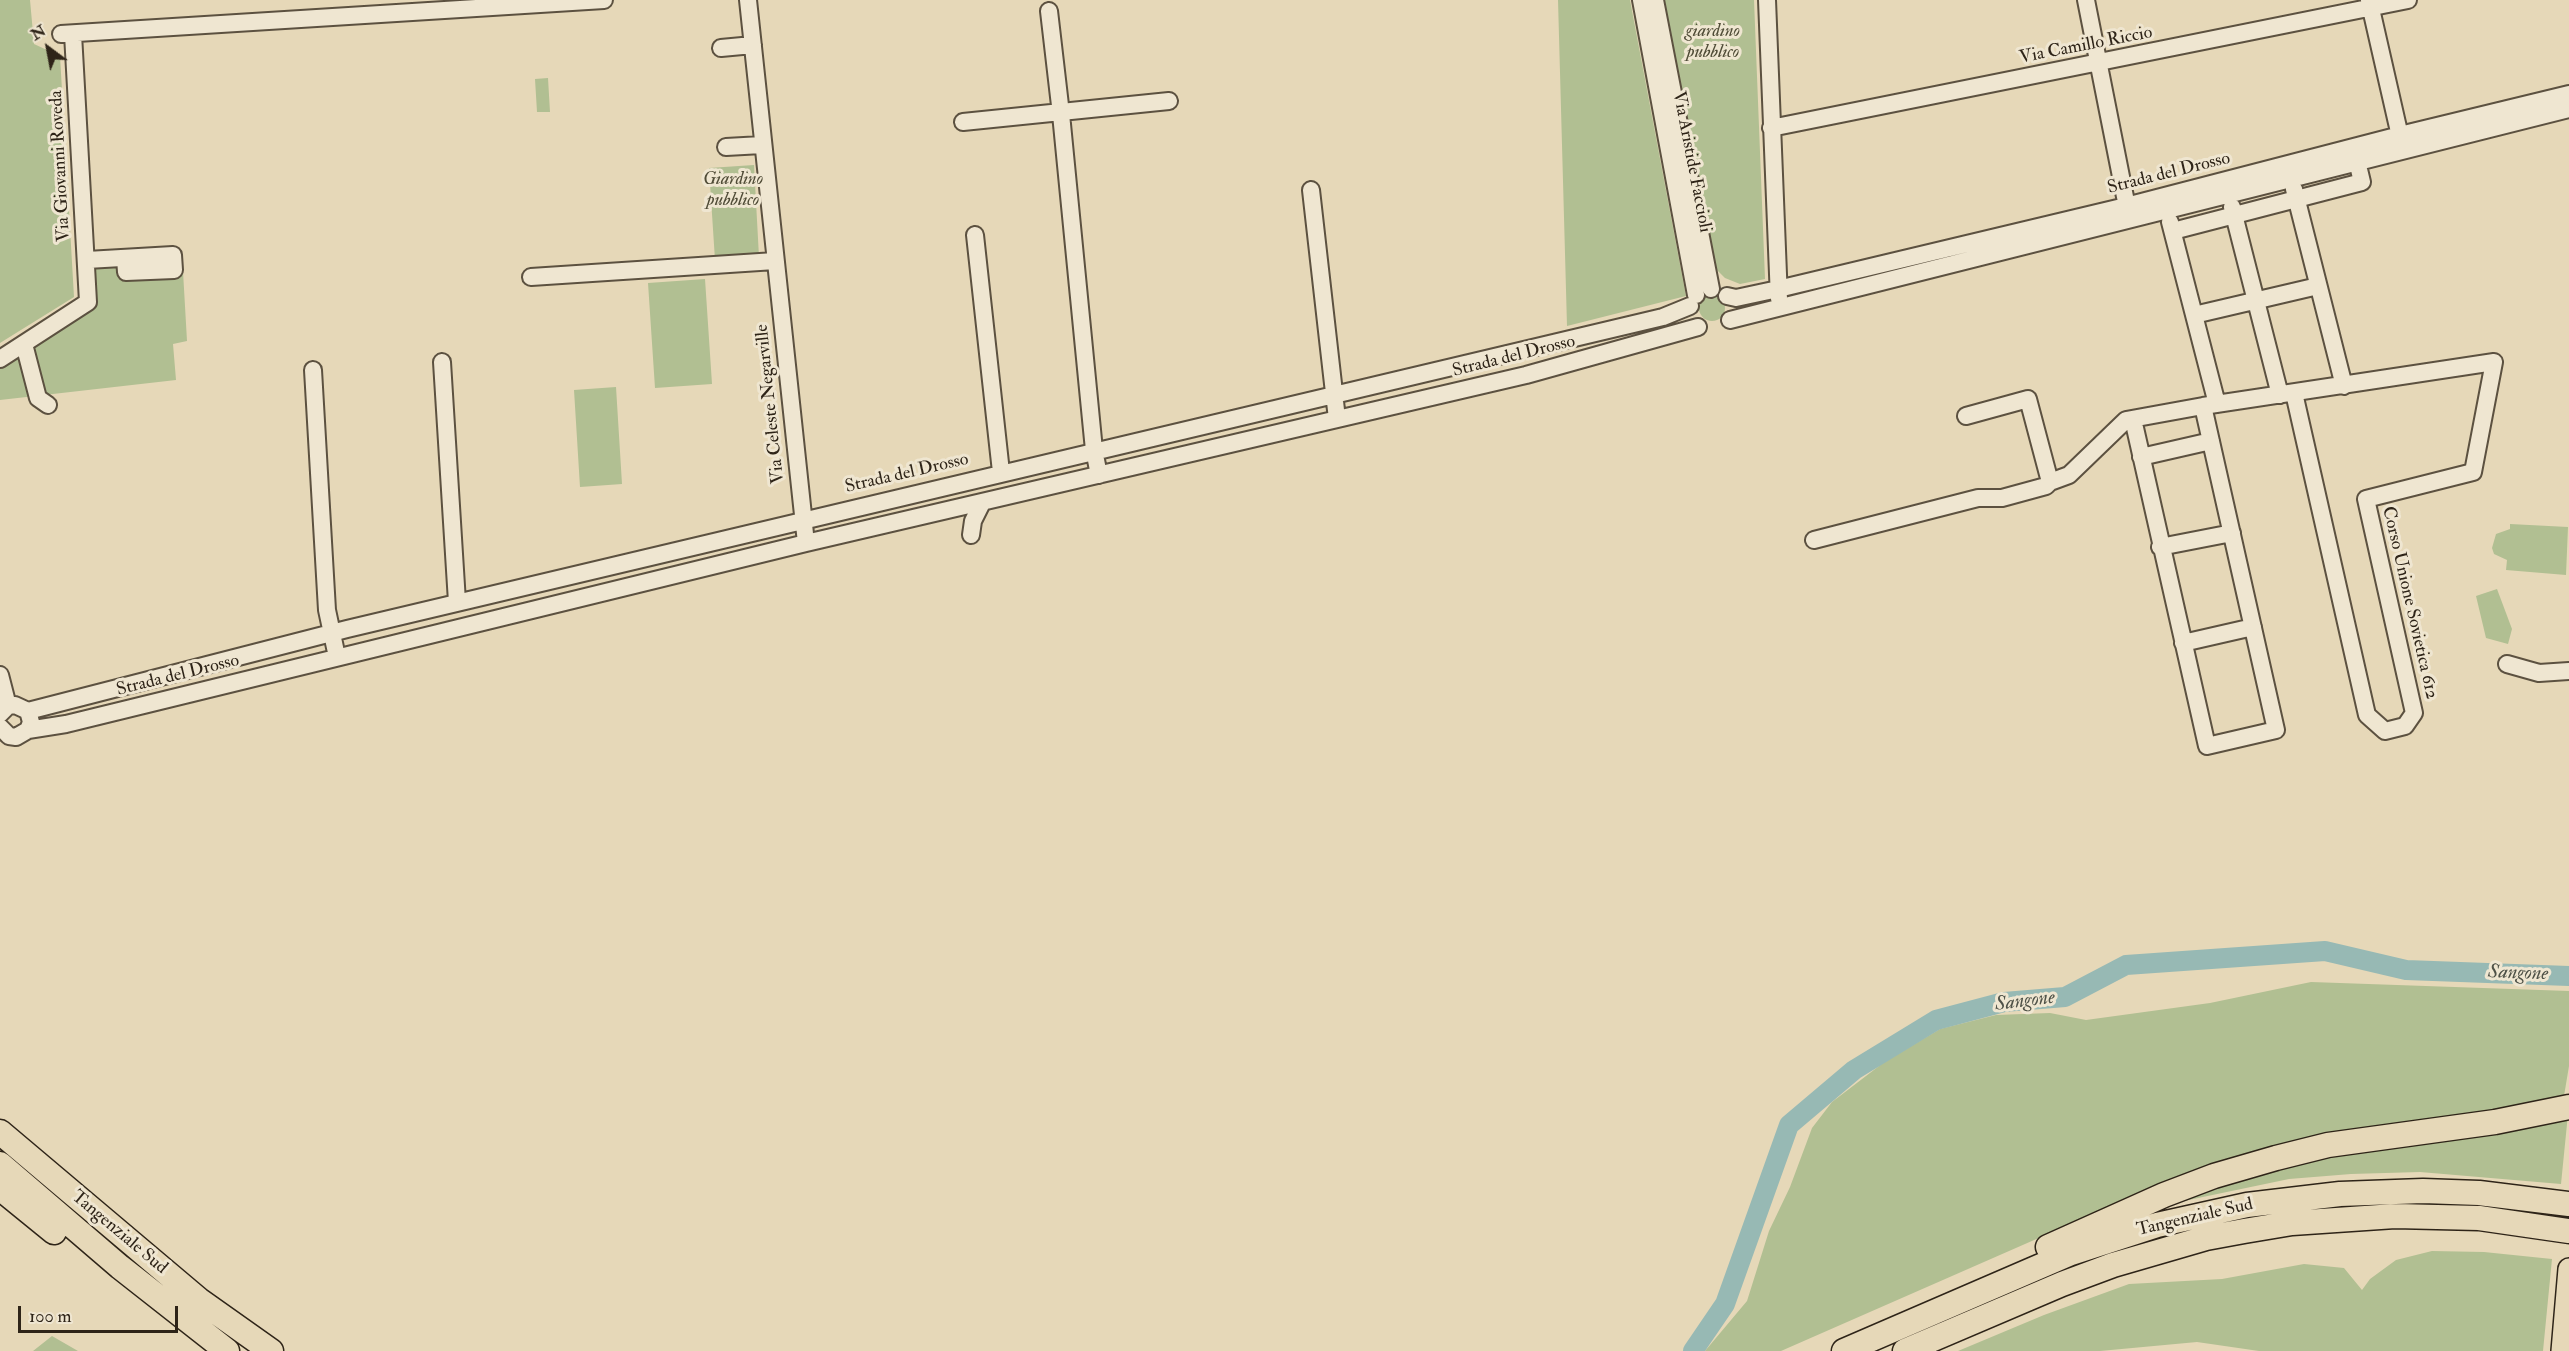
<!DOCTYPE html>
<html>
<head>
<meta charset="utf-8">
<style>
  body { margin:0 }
  #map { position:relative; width:2569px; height:1351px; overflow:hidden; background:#e6d8b8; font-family:"IM FELL Double Pica",serif }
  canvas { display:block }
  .north { position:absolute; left:18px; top:18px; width:60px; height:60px; -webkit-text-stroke:4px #efe6d1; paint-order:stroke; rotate:328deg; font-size:16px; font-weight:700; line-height:24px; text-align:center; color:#2e2418 }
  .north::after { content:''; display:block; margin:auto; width:21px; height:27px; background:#2e2418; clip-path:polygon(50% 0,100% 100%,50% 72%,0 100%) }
  .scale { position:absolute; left:18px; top:1306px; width:160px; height:27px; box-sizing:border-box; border:3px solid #2e2418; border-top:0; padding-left:8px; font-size:18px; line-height:21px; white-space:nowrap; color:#2e2418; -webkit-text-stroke:4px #efe6d1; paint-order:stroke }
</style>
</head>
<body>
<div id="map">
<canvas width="2569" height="1351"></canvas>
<div class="north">N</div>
<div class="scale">100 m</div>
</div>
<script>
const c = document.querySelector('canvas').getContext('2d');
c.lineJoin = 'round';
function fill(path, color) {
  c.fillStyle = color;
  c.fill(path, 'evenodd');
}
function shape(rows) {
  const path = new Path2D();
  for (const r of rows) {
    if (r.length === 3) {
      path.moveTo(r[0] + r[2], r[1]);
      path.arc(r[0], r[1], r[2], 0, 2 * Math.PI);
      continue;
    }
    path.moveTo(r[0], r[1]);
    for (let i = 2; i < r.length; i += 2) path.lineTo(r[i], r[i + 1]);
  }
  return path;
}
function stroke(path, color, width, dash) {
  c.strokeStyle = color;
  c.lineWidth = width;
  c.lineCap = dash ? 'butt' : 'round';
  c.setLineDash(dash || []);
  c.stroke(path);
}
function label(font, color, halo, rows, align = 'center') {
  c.font = font + ' "IM FELL Double Pica",serif';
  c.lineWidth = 6;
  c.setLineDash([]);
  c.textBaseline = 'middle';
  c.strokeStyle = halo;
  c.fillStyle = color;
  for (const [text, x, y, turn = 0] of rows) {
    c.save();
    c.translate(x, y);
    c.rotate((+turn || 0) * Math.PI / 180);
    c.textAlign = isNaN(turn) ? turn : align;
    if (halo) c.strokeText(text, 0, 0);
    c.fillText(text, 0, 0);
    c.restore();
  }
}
const green = shape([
  [0,0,30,0,34,44,60,56,74,297,0,343],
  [1558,0,1630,0,1686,296,1567,326],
  [1662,0,1754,0,1765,279,1740,284,1725,278,1716,269],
  [548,78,550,112,537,112,535,79],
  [754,165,759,257,715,260,709,168],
  [182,254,187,341,173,344,176,380,0,400,0,365,93,305,92,260],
  [705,279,712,384,655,388,648,283],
  [1712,308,13],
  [616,387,622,484,580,487,574,390],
  [2510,524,2568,527,2566,575,2506,570,2507,560,2494,554,2492,548,2496,534,2510,529],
  [2497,589,2512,629,2508,644,2486,638,2476,596],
  [2311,982,2569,991,2569,1066,2564,1096,2544,1102,2314,1136,2226,1160,2155,1187,1781,1351,1705,1351,1747,1301,1769,1231,1790,1187,1812,1128,1832,1102,1883,1063,1940,1029,1996,1015,2050,1013,2086,1020,2210,1003],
  [2568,1114,2561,1184,2420,1172,2351,1174,2289,1179,2155,1207,2285,1162],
  [2432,1251,2484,1252,2552,1259,2543,1351,2259,1351,2197,1342,2100,1351,1958,1351,2044,1315,2129,1284,2222,1279,2304,1264,2344,1268,2362,1290,2370,1279,2396,1260],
  [52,1336,78,1351,33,1351]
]);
const river = shape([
  [1693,1351,1725,1304,1789,1125,1854,1070,1936,1020,2004,1002,2065,997,2126,965,2325,951,2406,970,2569,976]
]);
const minor = shape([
  [748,0,806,543],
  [1641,0,1696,295],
  [1655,0,1711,289],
  [1767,0,1779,299],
  [2086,0,2129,217],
  [2369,0,2402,145],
  [1049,11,1061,114,1094,450,1099,475],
  [61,34,604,0],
  [721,48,753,45],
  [963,122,1169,101],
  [1771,128,2408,0],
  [726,147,762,145],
  [2294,189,2344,386],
  [1311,190,1337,419],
  [2232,207,2280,395],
  [2170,222,2217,404],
  [2173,231,2362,182,2357,161],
  [975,235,1001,472],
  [87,260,173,255,174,270,126,272,125,258],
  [531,277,775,261],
  [1727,296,1736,298,1778,289,2126,206,2400,135,2569,94],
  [2194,315,2318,286],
  [1730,320,2569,109],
  [24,344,38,398,48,405],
  [0,359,88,302,73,34],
  [442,362,457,602],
  [313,370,327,610,337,657],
  [1966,416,2028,399,2050,482,2069,475,2126,420,2203,406,2494,362,2473,472,2366,499,2414,713,2405,726,2385,731,2367,715,2294,393],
  [2133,419,2207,746,2276,730,2203,406],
  [2141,457,2211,441],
  [971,535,973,521,982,503],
  [1814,540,1978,498,2002,498,2046,486,2050,482],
  [2160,547,2232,533],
  [2183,643,2253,627],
  [2507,664,2539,673,2569,671],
  [0,675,8,706],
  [28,711,347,629,1663,317,1690,306],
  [0,714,8,706,15,705,28,711,31,722,28,730,16,737,9,736,0,727],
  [28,730,66,724,806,543,1526,375,1698,327]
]);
const major = shape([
  [2562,1351,2569,1269]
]);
const highway = shape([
  [0,1132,199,1300,271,1351],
  [0,1164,120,1267,227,1351],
  [0,1188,54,1232],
  [2048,1247,2164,1195,2214,1176,2276,1158,2328,1145,2495,1122,2569,1107],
  [1844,1351,2071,1253,2157,1225,2247,1205,2340,1194,2423,1191,2479,1193,2569,1204],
  [1905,1351,2062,1284,2113,1265,2206,1238,2244,1231,2292,1223,2395,1216,2479,1218,2569,1231]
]);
const parkNames = [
  ["giardino",1713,32],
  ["pubblico",1713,53],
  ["Giardino",733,180],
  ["pubblico",733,201]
];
const streetNames = [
  ["Via Camillo Riccio",2086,46,-11],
  ["Via Aristide Faccioli",1691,162,79],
  ["Via Giovanni Roveda",61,166,-93],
  ["Strada del Drosso",2169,174,-14],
  ["Strada del Drosso",1514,357,-14],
  ["Via Celeste Negarville",771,404,-96],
  ["Strada del Drosso",907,474,-13],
  ["Corso Unione Sovietica 612",2409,603,77],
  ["Strada del Drosso",178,676,-14],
  ["Tangenziale Sud",2195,1218,-13],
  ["Tangenziale Sud",119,1233,40]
];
const waterNames = [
  ["Sangone",2518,974,2],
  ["Sangone",2025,1002,-7]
];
fill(green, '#b1bf92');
stroke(river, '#97b9b4', 20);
stroke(minor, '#5c5140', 20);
stroke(major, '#2e2418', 24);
stroke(highway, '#2e2418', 27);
stroke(minor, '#efe6d1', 16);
stroke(major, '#e6d8b8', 21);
stroke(highway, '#e6d8b8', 24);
label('italic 18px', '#4f4b36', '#efe6d1', parkNames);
label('18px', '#2e2418', '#efe6d1', streetNames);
label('italic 20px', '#4e5147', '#efe6d1', waterNames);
</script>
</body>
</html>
